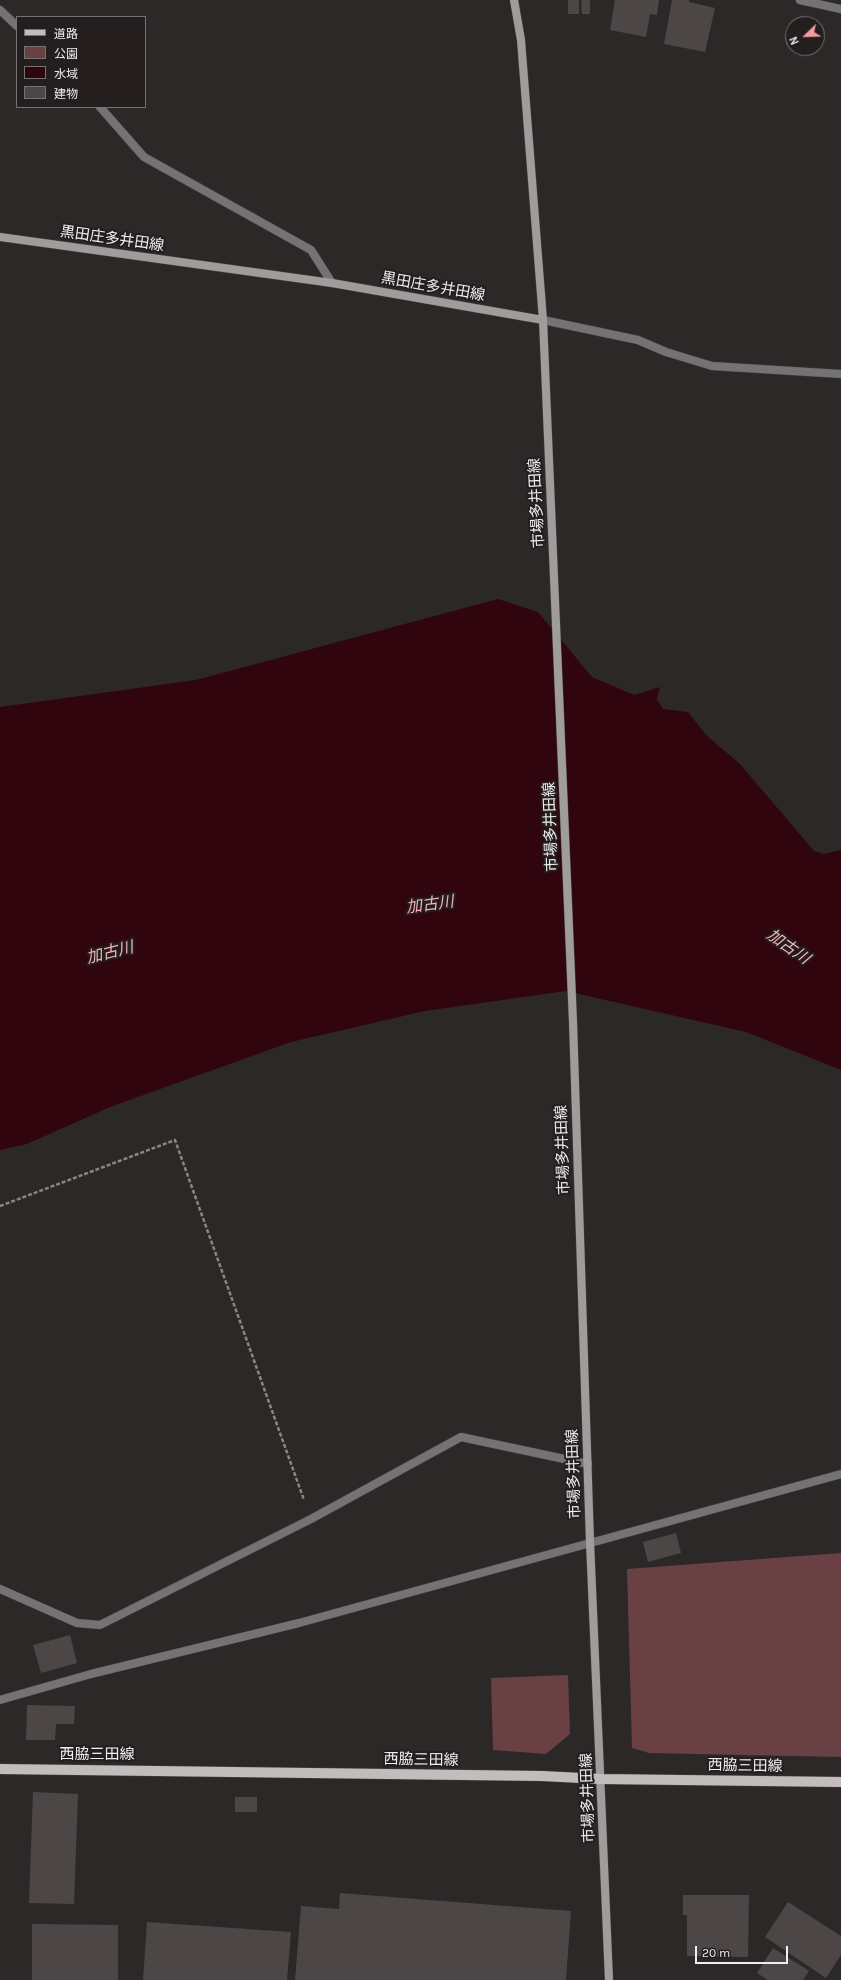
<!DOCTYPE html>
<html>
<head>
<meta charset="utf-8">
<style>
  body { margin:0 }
  #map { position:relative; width:841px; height:1980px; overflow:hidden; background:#2d2828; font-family:Karla,"Noto Sans JP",sans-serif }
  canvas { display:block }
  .legend { position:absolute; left:16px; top:16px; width:130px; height:92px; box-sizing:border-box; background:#241e1f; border:1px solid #767172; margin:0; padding:5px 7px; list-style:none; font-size:12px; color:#f1edee }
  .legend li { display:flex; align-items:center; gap:8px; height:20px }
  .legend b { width:20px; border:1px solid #767172 }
  .north { position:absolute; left:785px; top:16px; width:40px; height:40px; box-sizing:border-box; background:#241e1f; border:1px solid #767172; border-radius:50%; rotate:247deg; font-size:11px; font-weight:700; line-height:16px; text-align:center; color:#f1edee }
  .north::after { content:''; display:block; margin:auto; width:14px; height:18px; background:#f49aa3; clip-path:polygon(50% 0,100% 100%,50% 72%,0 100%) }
  .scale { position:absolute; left:695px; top:1946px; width:93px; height:18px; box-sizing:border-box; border:2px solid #f1edee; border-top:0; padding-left:5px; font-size:12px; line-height:14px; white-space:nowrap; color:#f1edee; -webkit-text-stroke:3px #241e1f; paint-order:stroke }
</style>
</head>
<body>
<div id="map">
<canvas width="841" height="1980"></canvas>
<ul class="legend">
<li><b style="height:5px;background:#c2bcbc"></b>道路</li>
<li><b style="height:11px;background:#694044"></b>公園</li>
<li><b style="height:11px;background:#30050e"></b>水域</li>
<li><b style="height:11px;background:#4c4647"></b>建物</li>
</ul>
<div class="north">N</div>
<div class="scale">20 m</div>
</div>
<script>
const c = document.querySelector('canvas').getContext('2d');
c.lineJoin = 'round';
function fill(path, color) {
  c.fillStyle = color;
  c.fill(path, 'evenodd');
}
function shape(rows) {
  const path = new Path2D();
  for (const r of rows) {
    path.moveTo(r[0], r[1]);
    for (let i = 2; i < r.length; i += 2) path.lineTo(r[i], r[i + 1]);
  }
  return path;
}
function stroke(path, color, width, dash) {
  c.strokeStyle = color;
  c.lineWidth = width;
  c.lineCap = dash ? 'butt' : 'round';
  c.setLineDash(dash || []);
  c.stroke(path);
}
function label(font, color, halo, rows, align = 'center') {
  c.font = font + ' Karla,"Noto Sans JP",sans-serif';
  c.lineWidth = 4;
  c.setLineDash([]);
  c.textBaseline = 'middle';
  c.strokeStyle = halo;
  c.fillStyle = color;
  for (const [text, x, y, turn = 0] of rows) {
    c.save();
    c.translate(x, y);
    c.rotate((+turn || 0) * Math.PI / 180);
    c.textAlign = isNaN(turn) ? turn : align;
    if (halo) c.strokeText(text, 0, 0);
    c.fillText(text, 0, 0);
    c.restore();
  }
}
const green = shape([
  [841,1553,841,1757,649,1753,632,1748,627,1569],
  [568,1675,570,1734,546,1754,493,1750,491,1678]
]);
const water = shape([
  [498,599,538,612,592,677,634,695,660,687,657,699,663,709,688,712,706,735,740,764,814,851,824,854,841,850,841,1070,746,1032,566,991,425,1011,291,1042,110,1107,27,1144,0,1150,0,707,196,680]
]);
const building = shape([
  [568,0,579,0,579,14,568,14],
  [581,0,590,0,590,14,582,14],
  [615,0,659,0,657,15,650,14,646,37,610,30],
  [672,0,689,0,689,2,715,8,705,52,664,44],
  [676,1533,681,1553,648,1562,643,1542],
  [70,1635,77,1663,41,1673,33,1645],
  [27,1705,75,1706,74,1724,56,1724,55,1740,26,1740],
  [33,1792,78,1794,74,1904,29,1903],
  [235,1797,257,1797,257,1812,235,1812],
  [340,1893,571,1911,566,1980,295,1980,301,1906,339,1909],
  [683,1895,749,1895,748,1957,687,1956,687,1915,683,1915],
  [788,1902,841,1936,841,1955,826,1978,765,1937],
  [147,1922,291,1932,287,1980,143,1980],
  [32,1924,118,1925,118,1980,32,1980],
  [773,1948,809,1971,803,1980,768,1980,757,1973]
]);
const path = shape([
  [0,1206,175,1140,304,1500]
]);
const minor = shape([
  [800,0,841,9],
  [0,10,17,26],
  [100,107,144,157,311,250,332,283],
  [543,320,638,340,666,352,712,366,841,374],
  [0,1589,77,1623,100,1625,311,1519,461,1437,588,1464],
  [0,1700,91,1674,299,1623,841,1474]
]);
const secondary = shape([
  [514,0,521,40,543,320,573,1022,590,1542,609,1980],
  [0,237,332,283,543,320]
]);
const primary = shape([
  [0,1769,542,1776,601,1779,841,1782]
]);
const streetNames = [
  ["黒田庄多井田線",112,239,8],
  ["黒田庄多井田線",433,287,10],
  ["市場多井田線",537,503,-93],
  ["市場多井田線",551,827,-92],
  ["市場多井田線",563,1150,-92],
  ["市場多井田線",574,1474,-92],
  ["西脇三田線",97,1755],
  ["西脇三田線",421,1760,1],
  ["西脇三田線",745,1766,1],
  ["市場多井田線",588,1798,-92]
];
const waterNames = [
  ["加古川",430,905,-8],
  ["加古川",788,947,35],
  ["加古川",110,953,-14]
];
fill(green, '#694044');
fill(water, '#30050e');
fill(building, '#4c4647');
stroke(minor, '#484444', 9);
stroke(secondary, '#484444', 9);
stroke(primary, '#484444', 11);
stroke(path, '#8a8686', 2.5, [4, 2]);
stroke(minor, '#757273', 8);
stroke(secondary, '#a09c9c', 8);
stroke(primary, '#c2bcbc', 10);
label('15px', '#f1edee', '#241e1f', streetNames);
label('italic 16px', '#f7b3b9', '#241e1f', waterNames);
</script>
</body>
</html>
